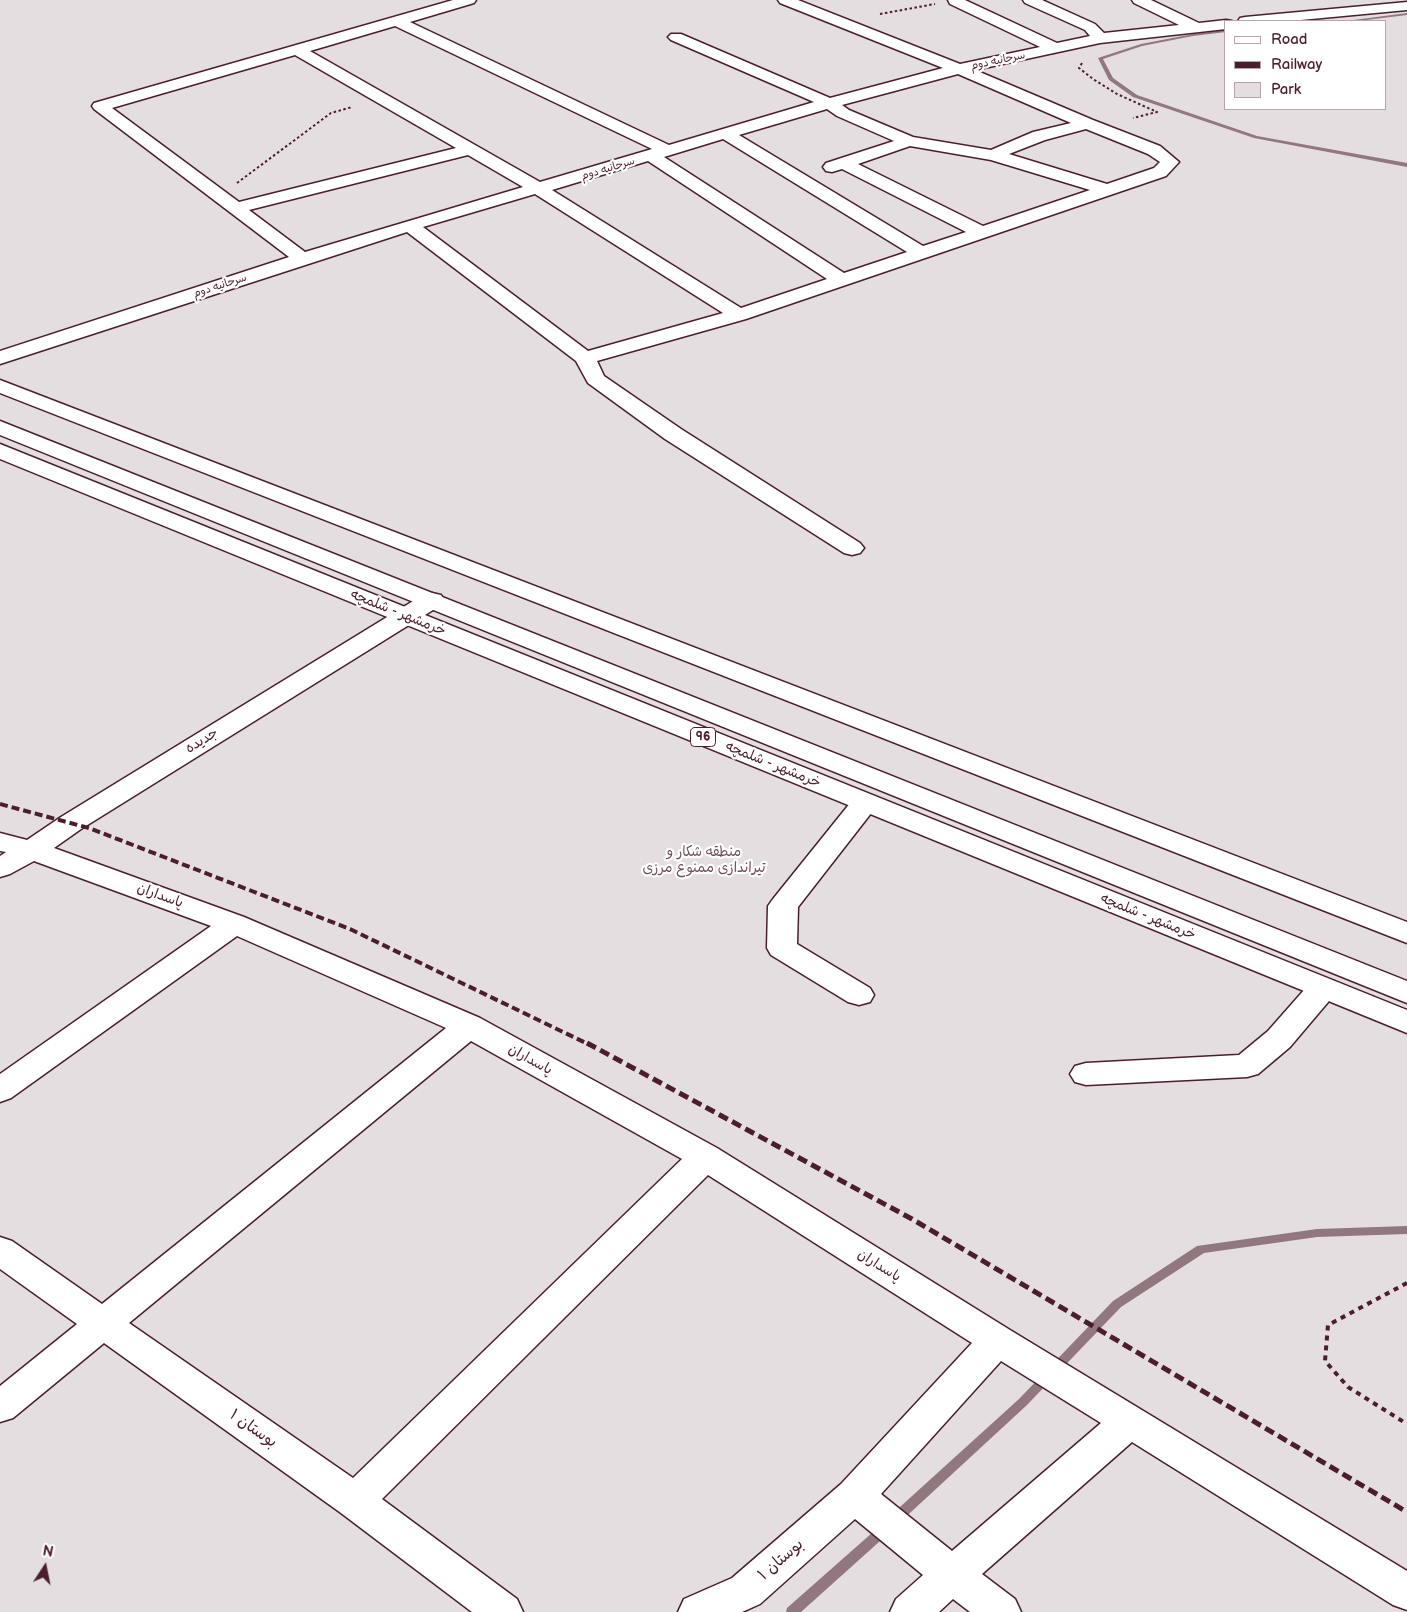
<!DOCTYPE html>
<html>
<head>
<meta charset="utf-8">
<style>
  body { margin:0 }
  #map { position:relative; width:1407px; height:1612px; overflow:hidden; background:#fff; font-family:"Balsamiq Sans",sans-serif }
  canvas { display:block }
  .legend { position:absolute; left:1224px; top:20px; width:162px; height:90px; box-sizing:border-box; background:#fff; border:1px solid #b7a5aa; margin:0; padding:6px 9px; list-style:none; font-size:15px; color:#4a1f2b }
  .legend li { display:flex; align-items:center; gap:10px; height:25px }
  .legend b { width:25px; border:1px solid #b7a5aa }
  .north { position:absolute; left:20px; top:1542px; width:50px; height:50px; -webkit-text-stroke:4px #fff; paint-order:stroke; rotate:11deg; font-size:14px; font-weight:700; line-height:20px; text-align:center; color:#4a1f2b }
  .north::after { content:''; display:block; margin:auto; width:18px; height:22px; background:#4a1f2b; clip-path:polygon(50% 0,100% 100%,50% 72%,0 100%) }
</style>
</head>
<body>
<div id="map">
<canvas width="1407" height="1612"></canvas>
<ul class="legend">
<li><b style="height:6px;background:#fff"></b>Road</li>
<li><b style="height:6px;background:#4a1f2b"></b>Railway</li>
<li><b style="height:14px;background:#e5dee0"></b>Park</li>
</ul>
<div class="north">N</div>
</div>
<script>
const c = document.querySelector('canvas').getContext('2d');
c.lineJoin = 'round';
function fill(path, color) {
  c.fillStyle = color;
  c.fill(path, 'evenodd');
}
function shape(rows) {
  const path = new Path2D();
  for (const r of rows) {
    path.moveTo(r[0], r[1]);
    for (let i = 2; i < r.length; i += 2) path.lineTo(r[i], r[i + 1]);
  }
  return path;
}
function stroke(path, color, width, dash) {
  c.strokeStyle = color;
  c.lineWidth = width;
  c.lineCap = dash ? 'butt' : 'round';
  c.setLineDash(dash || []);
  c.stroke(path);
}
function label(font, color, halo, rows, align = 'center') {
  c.font = font + ' "Balsamiq Sans","Playpen Sans Arabic",sans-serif';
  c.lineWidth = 4.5;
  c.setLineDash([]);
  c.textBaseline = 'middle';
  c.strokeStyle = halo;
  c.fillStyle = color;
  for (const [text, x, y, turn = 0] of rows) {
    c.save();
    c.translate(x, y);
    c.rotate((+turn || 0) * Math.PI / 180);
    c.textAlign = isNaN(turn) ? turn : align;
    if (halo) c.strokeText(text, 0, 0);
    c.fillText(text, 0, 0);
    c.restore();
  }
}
const green = shape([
  [0,0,1407,0,1407,1612,0,1612],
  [1226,21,1386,21,1386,109,1226,109]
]);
const stream = shape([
  [1407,13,1407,15,1358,21,1346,21,1407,13],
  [1226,30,1226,32,1193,36,1142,46,1103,59,1113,78,1137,95,1257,136,1407,163,1407,167,1254,138,1133,97,1109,80,1098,58,1141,44,1193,34,1226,30],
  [1407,1226,1407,1234,1317,1237,1204,1253,1121,1307,1027,1405,898,1524,894,1525,890,1524,888,1520,890,1516,1019,1399,1113,1301,1197,1246,1317,1229,1407,1226],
  [885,1524,889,1525,891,1529,889,1533,801,1612,786,1612,787,1608,881,1525,885,1524]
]);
const pathFar1 = shape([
  [880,14,935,4],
  [1082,63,1079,68,1093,79,1117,94,1157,112,1133,118],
  [237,183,331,113,352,107]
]);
const path = shape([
  [1407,1283,1328,1325,1325,1361,1348,1387,1407,1424]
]);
const minor = shape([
  [453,0,476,0,474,3,410,22,669,145,814,102,671,40,668,37,671,34,681,34,830,98,943,68,780,3,778,0,798,0,960,64,1040,47,950,4,948,0,965,0,1057,43,1090,36,1085,30,1025,3,1023,0,1042,0,1095,24,1104,33,1179,25,1134,3,1132,0,1151,0,1199,23,1226,20,1232,21,1226,21,1226,29,1100,43,975,70,1093,120,1160,146,1179,162,1166,176,746,319,597,361,604,376,681,429,860,543,864,548,860,553,852,555,844,553,665,439,588,383,576,361,407,232,0,364,0,351,289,257,94,109,92,106,94,103,453,0],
  [395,26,652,149,540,182,310,51,395,26],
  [295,55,456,148,239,202,112,108,295,55],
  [958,74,1071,123,1033,132,991,150,913,137,849,110,842,105,958,74],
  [827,109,837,116,894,141,826,163,823,167,826,171,832,172,842,169,966,232,923,246,739,135,827,109],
  [1086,129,1148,154,1160,162,1154,168,1107,184,1009,154,1045,140,1086,129],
  [723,139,907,252,844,273,664,157,723,139],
  [910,146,991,160,1090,190,983,226,858,164,910,146],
  [468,155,523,187,305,252,249,210,468,155],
  [648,161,827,279,741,308,552,190,648,161],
  [535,194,723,313,588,351,423,227,535,194],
  [1407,2,1407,10,1290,21,1238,21,1240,18,1245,17,1407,2],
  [0,380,1407,922,1407,943,0,393,0,380],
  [432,593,441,595,444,600,441,605,81,829,54,848,244,917,480,1018,717,1148,1010,1330,1407,1571,1407,1610,1393,1605,1132,1442,982,1574,1015,1599,1021,1612,970,1612,953,1599,939,1612,890,1612,896,1599,923,1575,855,1519,760,1604,742,1612,678,1612,684,1599,732,1578,841,1484,972,1343,708,1175,382,1499,517,1599,523,1612,472,1612,341,1513,104,1343,13,1418,0,1422,0,1386,77,1324,0,1269,0,1237,12,1241,102,1304,446,1028,237,936,11,1098,0,1102,0,1074,211,926,34,861,10,874,0,877,0,856,6,852,0,851,0,833,27,840,61,817,423,595,432,593],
  [471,1041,682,1159,353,1478,129,1323,471,1041],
  [1001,1361,1101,1423,952,1551,881,1494,1001,1361],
  [865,795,875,797,879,803,798,907,797,944,870,988,874,995,870,1002,859,1005,848,1002,771,955,767,948,768,906,773,899,855,797,865,795],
  [1323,978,1334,981,1338,988,1334,995,1290,1047,1258,1074,1247,1077,1086,1085,1075,1082,1070,1074,1075,1066,1086,1063,1239,1055,1268,1031,1312,981,1323,978]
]);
const highway = shape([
  [0,421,1407,981,1407,1003,0,435,0,421],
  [0,444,1407,1010,1407,1033,0,459,0,444]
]);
const railFar1 = shape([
  [0,804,89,828,350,929,590,1045]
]);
const rail = shape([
  [587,1043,912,1219,1407,1512]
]);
const farStreetnames = [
  ["سرحانیه دوم",998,61,-12],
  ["سرحانیه دوم",608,169,-17],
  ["سرحانیه دوم",220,286,-18]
];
const shields = [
  [703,737,25]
];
const shieldNames = [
  ["96",703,737]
];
const streetNames = [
  ["خرمشهر - شلمچه",398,613,22],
  ["جدیده",202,741,-32],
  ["خرمشهر - شلمچه",773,765,22],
  ["پاسداران",160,896,20],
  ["خرمشهر - شلمچه",1148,917,22],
  ["پاسداران",530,1060,29],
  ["پاسداران",879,1266,32]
];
const parkNames = [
  ["منطقه شکار و",704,852],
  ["تیراندازی ممنوع مرزی",704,868]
];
const nearStreetnames = [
  ["بوستان ۱",253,1429,35],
  ["بوستان ۱",781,1560,-41]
];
fill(green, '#e5dee0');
fill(stream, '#91787e');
stroke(minor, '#4a1f2b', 3);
stroke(highway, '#4a1f2b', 3);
stroke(pathFar1, '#4a1f2b', 2, [2.5, 2.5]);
stroke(path, '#4a1f2b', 4, [5, 5]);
fill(minor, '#fff');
fill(highway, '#fff');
stroke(railFar1, '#4a1f2b', 4, [8, 4]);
stroke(rail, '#4a1f2b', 5, [10, 5]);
label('11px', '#4a1f2b', '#fff', farStreetnames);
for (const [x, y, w] of shields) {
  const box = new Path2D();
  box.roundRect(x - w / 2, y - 9.5, w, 19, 4);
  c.fillStyle = '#fff';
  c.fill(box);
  stroke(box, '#4a1f2b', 1);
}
label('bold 12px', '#4a1f2b', null, shieldNames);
label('14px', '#4a1f2b', '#fff', streetNames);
label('14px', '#714f58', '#fff', parkNames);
label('16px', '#4a1f2b', '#fff', nearStreetnames);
</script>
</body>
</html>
